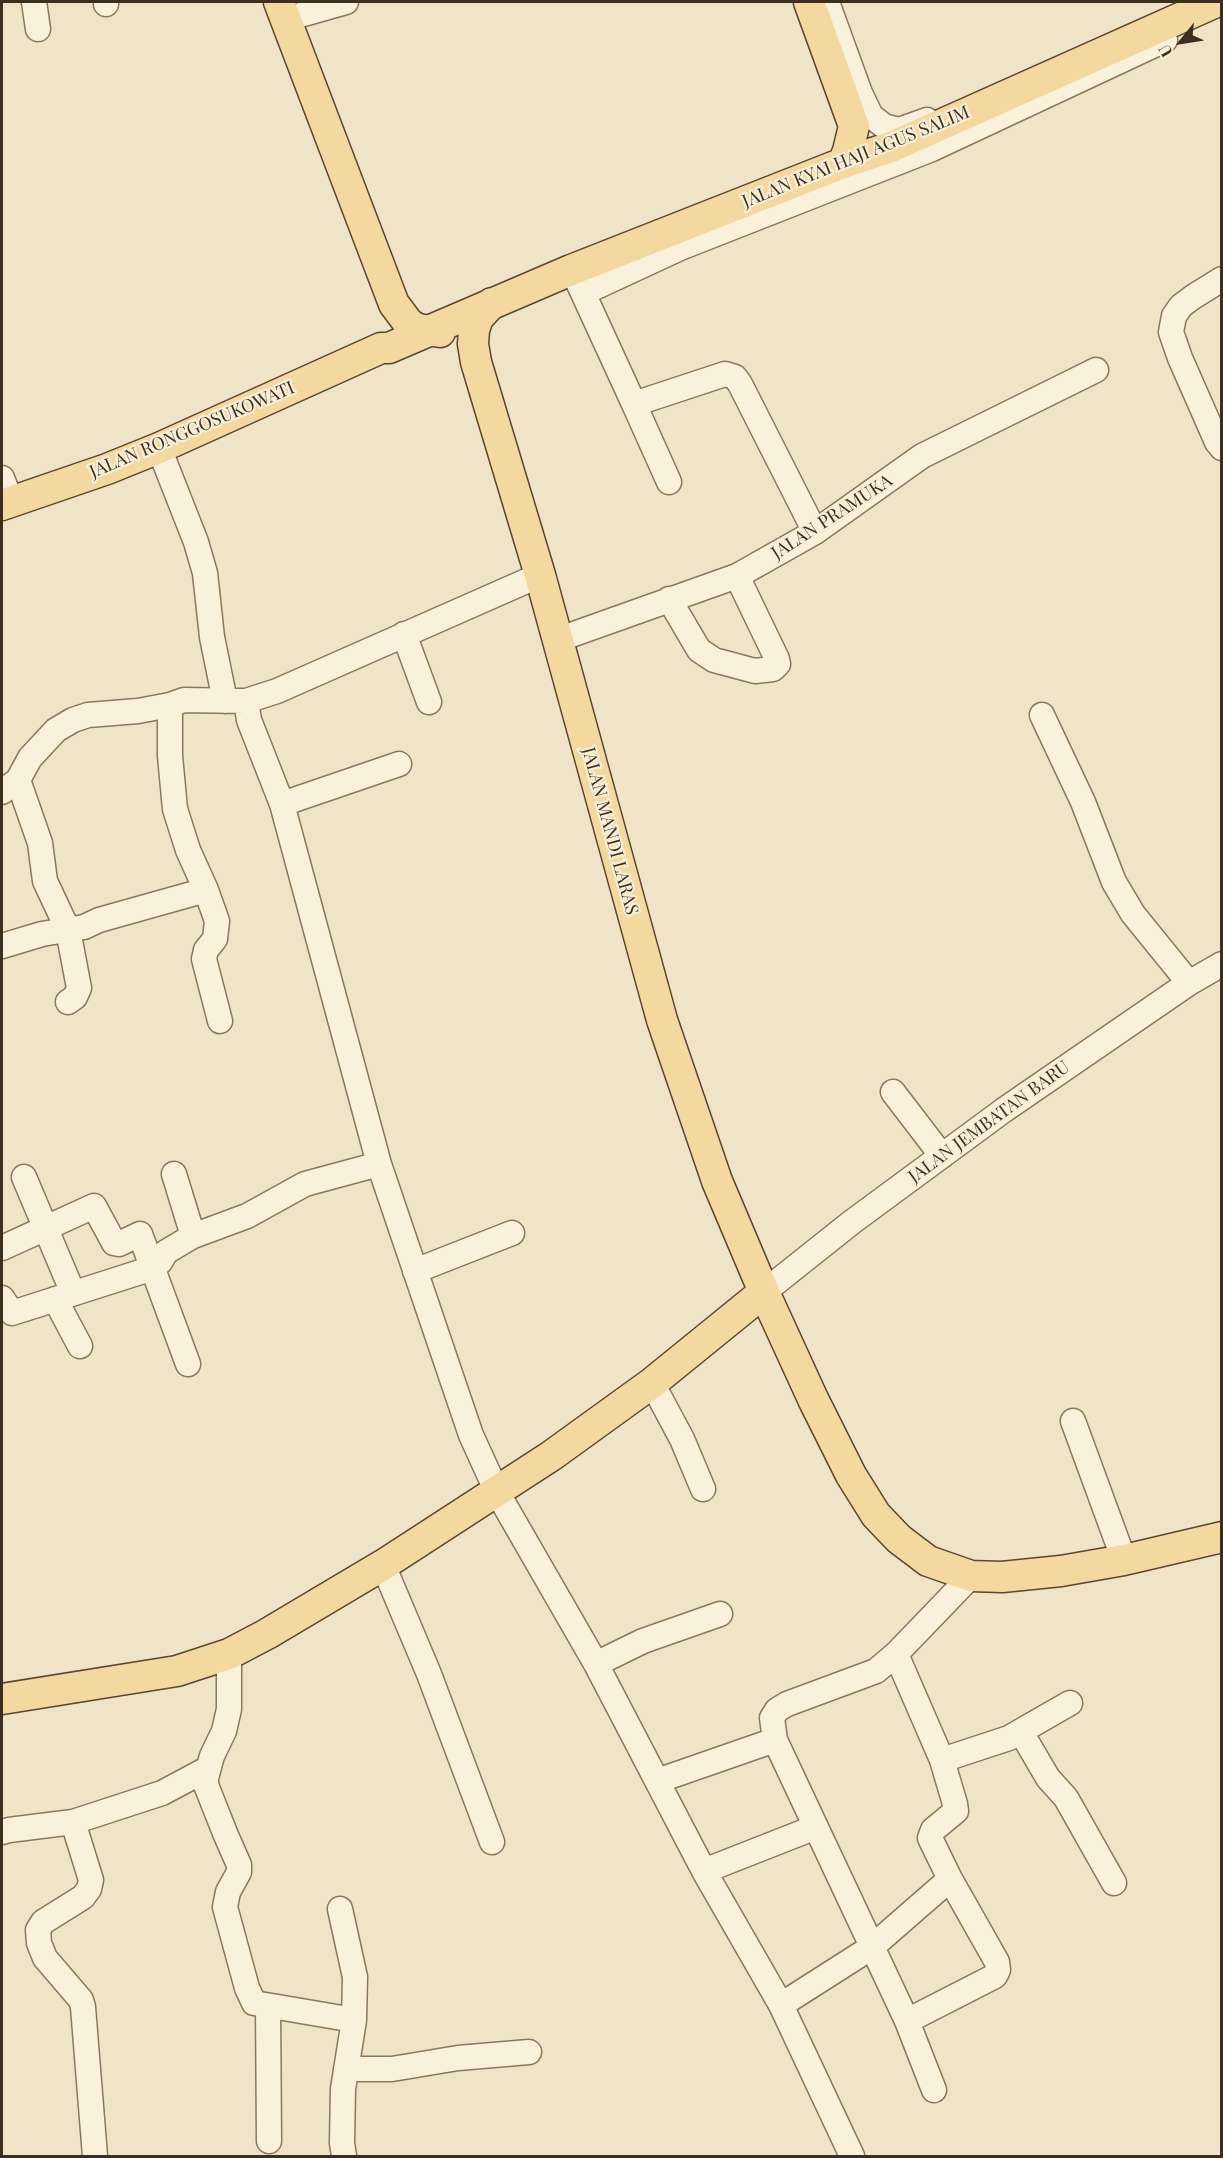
<!DOCTYPE html>
<html>
<head>
<meta charset="utf-8">
<style>
  body { margin:0 }
  #map { position:relative; width:1223px; height:2158px; overflow:hidden; background:#f0e4c8; font-family:"Playfair Display",serif }
  canvas { display:block }
  .frame { position:absolute; inset:0; border:3px solid #3d2e20; pointer-events:none }
  .north { position:absolute; left:1151px; top:12px; width:60px; height:60px; -webkit-text-stroke:4px #f7eed8; paint-order:stroke; rotate:240deg; font-size:16px; font-weight:700; line-height:24px; text-align:center; color:#3d2e20 }
  .north::after { content:''; display:block; margin:auto; width:21px; height:27px; background:#3d2e20; clip-path:polygon(50% 0,100% 100%,50% 72%,0 100%) }
</style>
</head>
<body>
<div id="map">
<canvas width="1223" height="2158"></canvas>
<div class="frame"></div>
<div class="north">U</div>
</div>
<script>
const c = document.querySelector('canvas').getContext('2d');
c.lineJoin = 'round';
function shape(rows) {
  const path = new Path2D();
  for (const r of rows) {
    path.moveTo(r[0], r[1]);
    for (let i = 2; i < r.length; i += 2) path.lineTo(r[i], r[i + 1]);
  }
  return path;
}
function stroke(path, color, width, dash) {
  c.strokeStyle = color;
  c.lineWidth = width;
  c.lineCap = dash ? 'butt' : 'round';
  c.setLineDash(dash || []);
  c.stroke(path);
}
function label(font, color, halo, rows, align = 'center') {
  c.font = font + ' "Playfair Display",serif';
  c.lineWidth = 4.5;
  c.setLineDash([]);
  c.textBaseline = 'middle';
  c.strokeStyle = halo;
  c.fillStyle = color;
  for (const [text, x, y, turn = 0] of rows) {
    c.save();
    c.translate(x, y);
    c.rotate((+turn || 0) * Math.PI / 180);
    c.textAlign = isNaN(turn) ? turn : align;
    if (halo) c.strokeText(text, 0, 0);
    c.fillText(text, 0, 0);
    c.restore();
  }
}
const minor = shape([
  [34,2,38,29],
  [827,2,860,93,871,116,884,126,899,130,927,120],
  [106,4,106,2],
  [286,19,346,2],
  [1222,279,1193,297,1181,306,1174,316,1171,332,1180,358,1217,442,1222,448],
  [577,280,634,404,725,374,735,377,740,384,815,532],
  [583,293,680,248,932,149,1165,40],
  [634,404,669,482],
  [159,448,196,542,205,573,212,637,225,701],
  [2,478,11,501],
  [540,575,277,691,246,701,249,720,282,804,379,1164,471,1435,497,1492,596,1664,704,1871,781,2005,852,2156],
  [669,599,699,650,714,660,755,671,773,669,778,664,777,659,737,576],
  [404,634,429,702],
  [557,640,737,576,815,532,922,456,1096,370],
  [170,705,170,756,175,809,188,850,206,890,217,921,215,939,206,950,204,959,220,1021],
  [1042,715,1083,802,1114,882,1133,914,1189,983],
  [18,780,40,843,45,881,68,930,79,988,75,997,68,1002],
  [2,792,18,780,30,758,56,730,73,720,88,715,138,711,170,705,184,700,246,701],
  [282,804,399,764],
  [2,946,42,934,84,927,99,920,206,890],
  [893,1092,942,1156],
  [174,1174,193,1236],
  [24,1177,73,1293],
  [2,1248,94,1206,114,1243,119,1244,140,1234,188,1364],
  [415,1271,512,1233],
  [764,1292,852,1222,1004,1110,1189,983,1222,964],
  [2,1298,12,1313,153,1268,160,1262,166,1252,193,1236,247,1216,305,1184,379,1164],
  [55,1299,80,1346],
  [652,1383,682,1439,703,1489],
  [1073,1421,1124,1560],
  [383,1565,429,1674,492,1842],
  [229,1654,229,1709,224,1731,212,1756,206,1778,206,1785,225,1833,239,1865,239,1872,228,1892,225,1907,247,1988,254,2003,354,2020],
  [896,1654,942,1760,955,1804,956,1811,933,1830,930,1838,950,1879,997,1962,998,1970,995,1976,907,2021],
  [596,1664,643,1641,720,1614],
  [1021,1732,1048,1778,1066,1798,1114,1883],
  [942,1760,1009,1738,1070,1703],
  [657,1781,775,1740],
  [73,1822,91,1880,89,1889,83,1897,43,1922,38,1930,39,1943,45,1958,81,2000,83,2007,95,2156],
  [2,1832,9,1830,73,1822,162,1793,207,1769],
  [704,1871,816,1827],
  [340,1909,355,1977,354,2020,343,2089,342,2143,344,2156],
  [781,2005,872,1947,950,1879],
  [268,2006,269,2141],
  [346,2069,392,2069,458,2058,529,2052],
  [934,2090,907,2021,775,1740,772,1718,777,1710,787,1704,876,1671,896,1654,971,1576]
]);
const major = shape([
  [279,2,394,304,409,324,418,329,440,332],
  [809,2,854,126,848,151,843,163],
  [492,303,478,318,474,330,473,344,476,362,540,575,662,1020,717,1181,764,1292,813,1399,851,1475,876,1515,899,1539,928,1561,971,1576,1002,1577,1061,1571,1124,1560,1222,1537],
  [2,505,107,469,159,448,381,348,389,348,571,270,843,163,891,147,1216,2],
  [2,1699,177,1671,229,1654,267,1634,383,1565,551,1456,652,1383,764,1292]
]);
const streetNames = [
  ["JALAN KYAI HAJI AGUS SALIM",856,157,-22],
  ["JALAN RONGGOSUKOWATI",192,430,-23],
  ["JALAN PRAMUKA",832,517,-33],
  ["JALAN MANDI LARAS",610,831,75],
  ["JALAN JEMBATAN BARU",989,1122,-36]
];
stroke(minor, '#8d765c', 27);
stroke(major, '#5b4430', 33);
stroke(minor, '#faf1dc', 24);
stroke(major, '#f3d9a0', 30);
label('18px', '#3d2e20', '#f7eed8', streetNames);
</script>
</body>
</html>
